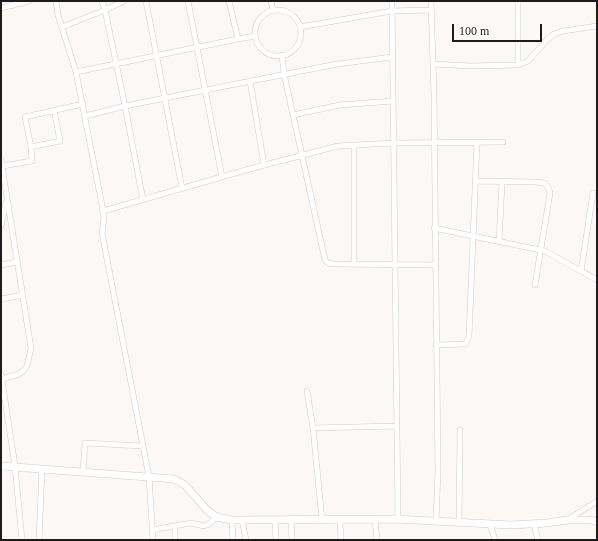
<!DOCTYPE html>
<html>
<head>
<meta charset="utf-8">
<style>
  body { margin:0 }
  #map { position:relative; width:598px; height:541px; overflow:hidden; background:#fcf8f6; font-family:"Times New Roman",serif }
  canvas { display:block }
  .frame { position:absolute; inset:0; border:2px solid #1d1b1b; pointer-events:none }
  .scale { position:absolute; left:452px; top:24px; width:90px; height:18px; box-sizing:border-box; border:2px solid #1d1b1b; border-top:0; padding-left:5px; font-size:12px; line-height:14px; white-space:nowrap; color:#1d1b1b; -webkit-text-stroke:3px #fff; paint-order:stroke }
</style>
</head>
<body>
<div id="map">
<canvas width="598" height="541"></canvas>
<div class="frame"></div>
<div class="scale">100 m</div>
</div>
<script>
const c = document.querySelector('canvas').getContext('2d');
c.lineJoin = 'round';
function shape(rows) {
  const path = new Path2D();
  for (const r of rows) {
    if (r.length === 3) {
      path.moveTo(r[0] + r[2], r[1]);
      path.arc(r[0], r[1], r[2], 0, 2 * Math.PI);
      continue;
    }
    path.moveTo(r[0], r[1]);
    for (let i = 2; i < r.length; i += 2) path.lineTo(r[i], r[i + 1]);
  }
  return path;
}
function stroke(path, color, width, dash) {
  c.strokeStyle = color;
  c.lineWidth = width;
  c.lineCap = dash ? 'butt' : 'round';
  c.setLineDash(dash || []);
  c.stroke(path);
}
const street = shape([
  [56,1,58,15,76,72,101,200,104,218,102,233,149,477,153,540],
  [102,1,105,10,124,1],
  [146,1,182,188],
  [188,1,222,177],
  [229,1,238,39,255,36],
  [271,1,273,11],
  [392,1,398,519],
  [431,1,434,96,438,470,436,522],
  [1,8,29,1],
  [278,33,23],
  [62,27,105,10,125,106,85,116],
  [300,27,392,11,431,10],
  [282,55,284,74,325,260,328,263,333,264,435,265],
  [433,64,471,66,518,65,528,61,547,40,554,34,563,31,597,26],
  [518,65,518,1],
  [76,72,238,39],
  [250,81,264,165],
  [293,115,340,105,393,101],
  [354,145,354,264],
  [31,147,60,141,54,110],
  [1,160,31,348,27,366,23,371,19,374,2,379],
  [2,166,32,161,31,147,25,117,83,104],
  [476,181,536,182,544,183,548,187,550,193,535,285],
  [143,200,125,106,337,64,392,57],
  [103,211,253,168,338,146,393,143,503,142],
  [1,226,6,203],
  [434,228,545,251,597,280],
  [499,242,502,182],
  [1,265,17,262],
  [581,271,593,193],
  [1,299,23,295],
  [436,345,465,344,467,341,469,336,477,142],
  [1,374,15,466,22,540],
  [307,391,313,428],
  [83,473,85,443,143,446],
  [375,519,377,540],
  [232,520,233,540],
  [242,520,246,540],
  [275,520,276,540],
  [291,520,292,540],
  [322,520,313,428,396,426],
  [340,520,341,540],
  [567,520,597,501],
  [459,523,460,430],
  [490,524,495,540],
  [534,524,538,540],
  [152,530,191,523,204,526,209,524,216,517],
  [39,540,42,469],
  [175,540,175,526]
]);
const secondary = shape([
  [1,466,174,479,185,485,207,510,216,517,232,520,395,519,511,525,547,523,567,520,591,520,597,522]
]);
stroke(street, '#cfccca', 6);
stroke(secondary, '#cfccca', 8);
stroke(street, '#fff', 5);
stroke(secondary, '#fff', 7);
</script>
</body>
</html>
